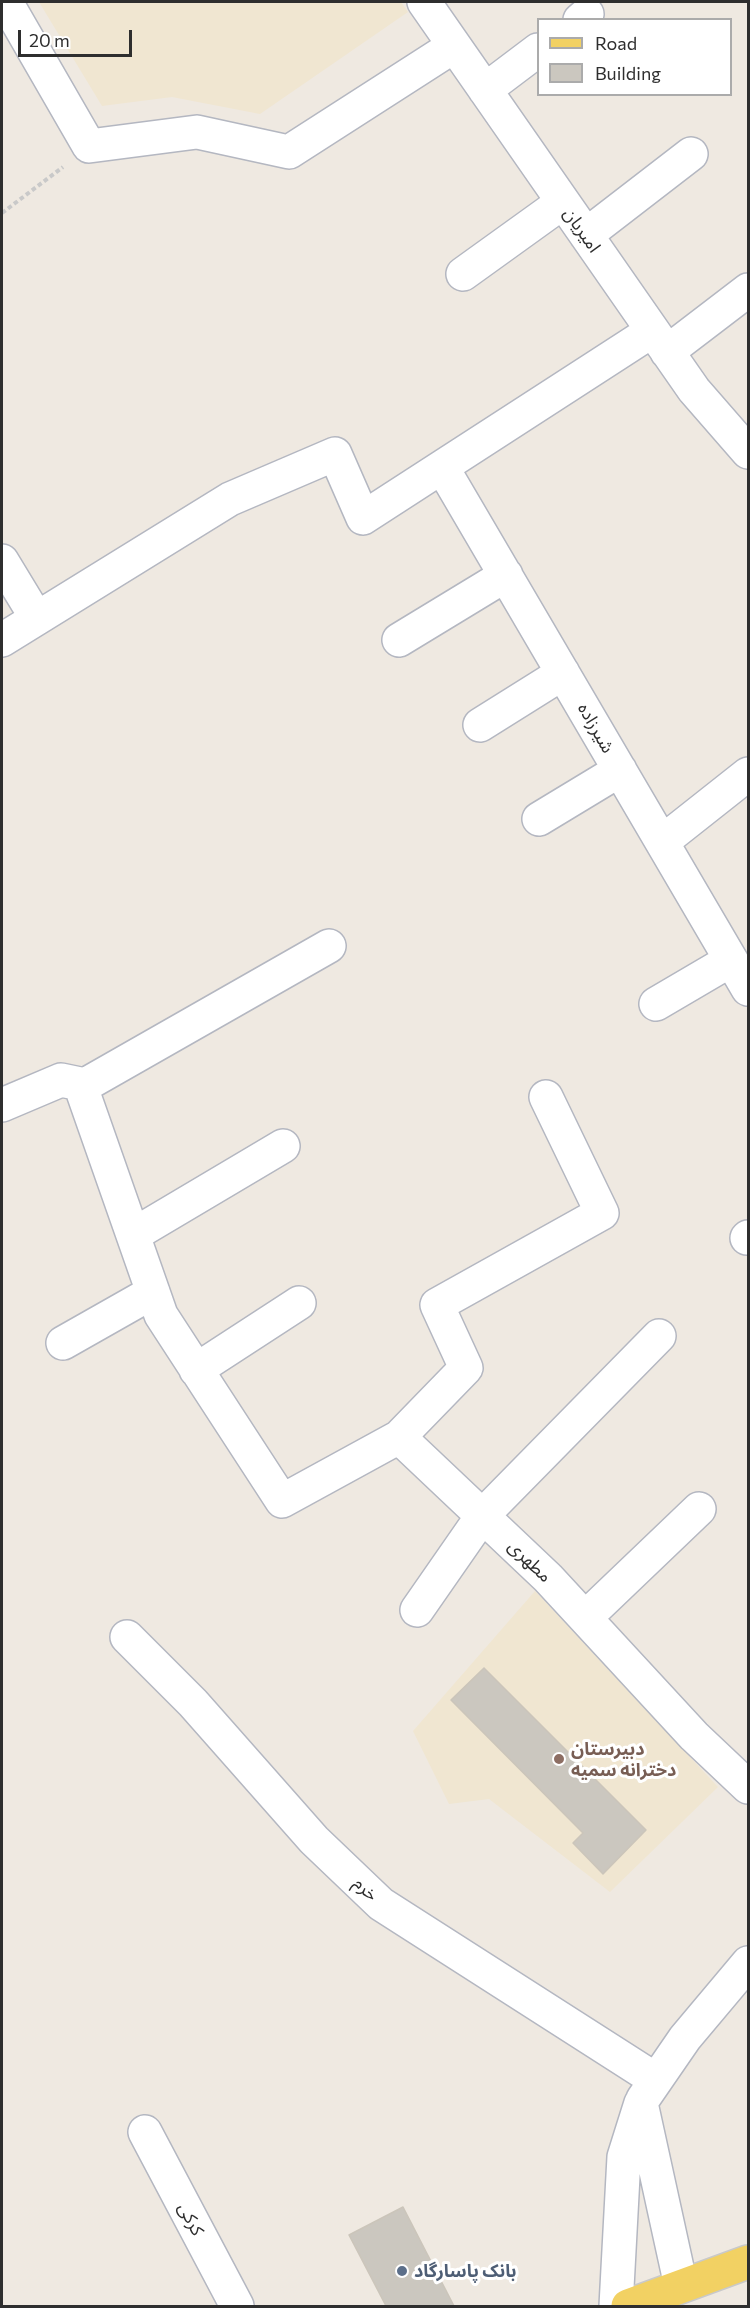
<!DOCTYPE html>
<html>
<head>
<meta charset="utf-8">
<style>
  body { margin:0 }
  #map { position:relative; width:750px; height:2308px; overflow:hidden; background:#efe9e1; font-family:Commissioner,sans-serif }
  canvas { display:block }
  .frame { position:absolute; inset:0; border:3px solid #2e2e2e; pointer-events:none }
  .legend { position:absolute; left:537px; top:18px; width:195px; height:78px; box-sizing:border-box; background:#fff; border:2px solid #ababab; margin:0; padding:8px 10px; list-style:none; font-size:18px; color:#2e2e2e }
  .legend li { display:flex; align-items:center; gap:12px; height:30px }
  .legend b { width:30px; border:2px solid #ababab }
  .scale { position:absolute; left:18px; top:30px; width:114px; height:27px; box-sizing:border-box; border:3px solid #2e2e2e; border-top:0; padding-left:8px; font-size:18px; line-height:21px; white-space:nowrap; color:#2e2e2e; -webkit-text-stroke:4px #fff; paint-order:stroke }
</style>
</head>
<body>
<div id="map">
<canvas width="750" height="2308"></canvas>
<div class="frame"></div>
<ul class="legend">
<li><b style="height:8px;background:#f2d163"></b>Road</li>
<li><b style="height:16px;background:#cbc7bf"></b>Building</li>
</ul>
<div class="scale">20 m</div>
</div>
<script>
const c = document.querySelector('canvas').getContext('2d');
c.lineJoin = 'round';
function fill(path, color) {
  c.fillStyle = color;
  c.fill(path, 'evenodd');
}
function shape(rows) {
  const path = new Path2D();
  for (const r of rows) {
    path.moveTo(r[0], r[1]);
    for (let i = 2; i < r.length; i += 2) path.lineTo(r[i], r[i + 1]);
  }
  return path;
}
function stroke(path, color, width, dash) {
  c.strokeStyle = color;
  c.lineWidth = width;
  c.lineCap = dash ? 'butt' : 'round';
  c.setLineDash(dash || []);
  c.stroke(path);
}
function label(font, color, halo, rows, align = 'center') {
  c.font = font + ' Commissioner,"Noto Sans Arabic",sans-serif';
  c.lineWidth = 6;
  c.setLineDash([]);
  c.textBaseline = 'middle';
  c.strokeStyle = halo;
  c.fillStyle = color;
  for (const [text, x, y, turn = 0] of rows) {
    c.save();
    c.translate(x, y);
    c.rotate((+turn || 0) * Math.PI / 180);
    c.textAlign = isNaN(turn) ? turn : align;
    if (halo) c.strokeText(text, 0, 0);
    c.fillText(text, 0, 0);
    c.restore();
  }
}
const education = shape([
  [39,2,401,2,408,12,260,114,172,97,102,106],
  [535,1591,718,1787,610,1892,489,1799,449,1804,413,1731]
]);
const building = shape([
  [484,1668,646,1830,603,1874,573,1843,583,1833,451,1700,484,1668],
  [403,2207,454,2306,386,2306,349,2235,403,2207]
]);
const path = shape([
  [2,213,63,167]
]);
const minor = shape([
  [6,2,89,146,197,132,289,152,454,46],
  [424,2,694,390,748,452],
  [580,20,587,14],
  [485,90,538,50],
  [586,235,691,154],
  [463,274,563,202],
  [667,352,748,290],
  [442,467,748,989],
  [2,561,36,617],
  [2,640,230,499,335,454,363,518,652,331],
  [399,640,506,575],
  [480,725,563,673],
  [539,819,620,770],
  [662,842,748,774],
  [656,1004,731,960],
  [80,1084,161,1315,282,1501,399,1437,548,1578,694,1736,748,1787],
  [2,1105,61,1080,85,1085,329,946],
  [133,1235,283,1146],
  [747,1238,748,1237],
  [63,1343,153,1292],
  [196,1370,299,1303],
  [399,1437,466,1368,437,1305,602,1213,546,1097],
  [417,1610,483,1515,659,1336],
  [585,1618,699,1509],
  [127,1637,193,1703,314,1840,381,1904,656,2080],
  [643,2099,685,2038,748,1963],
  [145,2132,237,2306],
  [616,2306,624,2157,641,2103,681,2286]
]);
const major = shape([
  [628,2306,748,2262]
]);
const markers = [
  [559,1759,6,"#8d6e63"],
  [402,2271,6,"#5c6f8a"]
];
const streetNames = [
  ["امیریان",582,230,55],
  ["شیرزاده",596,728,60],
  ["مطهری",530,1561,44],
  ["خرم",366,1889,44],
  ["کرکی",191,2219,62]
];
const educationNames = [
  ["دبیرستان",571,1749],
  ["دخترانه سمیه",571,1770]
];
const serviceNames = [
  ["بانک پاسارگاد",414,2271]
];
fill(education, '#f0e6d1');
fill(building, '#cbc7bf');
stroke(building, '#cbc5ba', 1.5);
stroke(minor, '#b4b7c1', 36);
stroke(major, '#c9c9c9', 36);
stroke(path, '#c9c9c9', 4, [4.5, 3]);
stroke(minor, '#fff', 33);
stroke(major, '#f2d163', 33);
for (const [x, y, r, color] of markers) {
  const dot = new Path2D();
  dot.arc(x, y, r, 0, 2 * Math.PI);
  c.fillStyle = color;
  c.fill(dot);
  stroke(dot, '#fff', 2);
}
label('18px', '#2e2e2e', '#fff', streetNames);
label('bold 18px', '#785e54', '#fff', educationNames, 'left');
label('bold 18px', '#4e5e75', '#fff', serviceNames, 'left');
</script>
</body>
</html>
